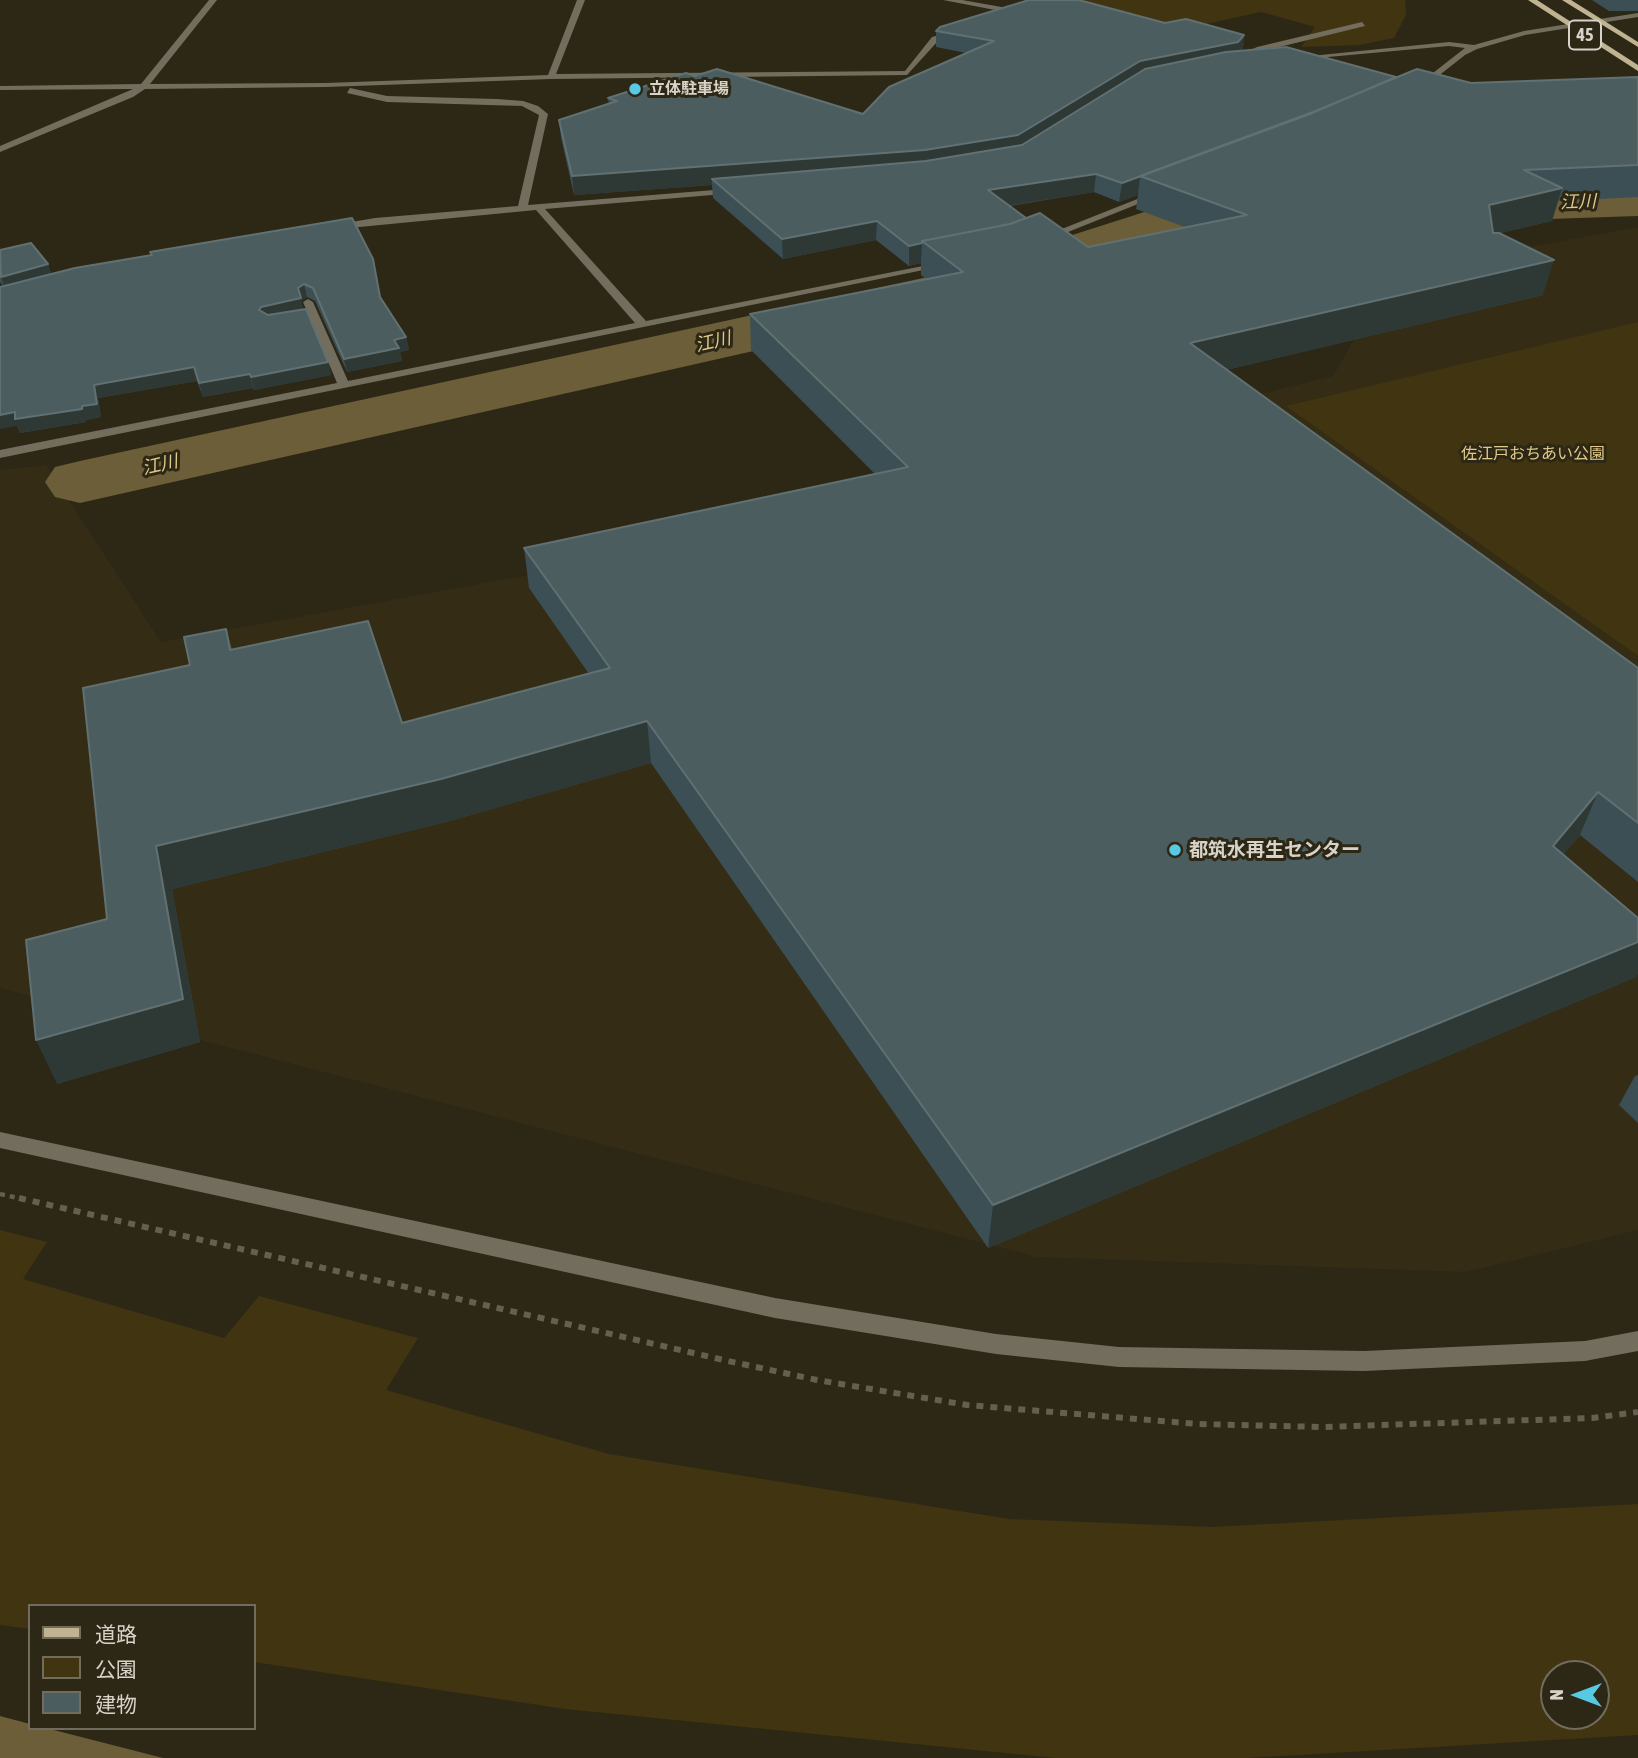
<!DOCTYPE html>
<html>
<head>
<meta charset="utf-8">
<style>
  body { margin:0 }
  #map { position:relative; width:1638px; height:1758px; overflow:hidden; background:#2d2716; font-family:"Asap Condensed","Noto Sans JP",sans-serif }
  canvas { display:block }
  .legend { position:absolute; left:28px; top:1604px; width:228px; height:126px; box-sizing:border-box; background:#2d2716; border:2px solid #716c5e; margin:0; padding:9px 12px; list-style:none; font-size:21px; color:#d7d3c9 }
  .legend li { display:flex; align-items:center; gap:14px; height:35px }
  .legend b { width:35px; border:2px solid #716c5e }
  .north { position:absolute; left:1540px; top:1660px; width:70px; height:70px; box-sizing:border-box; background:#2d2716; border:2px solid #716c5e; border-radius:50%; rotate:270deg; font-size:19px; font-weight:700; line-height:28px; text-align:center; color:#d7d3c9 }
  .north::after { content:''; display:block; margin:auto; width:24px; height:32px; background:#58c9e3; clip-path:polygon(50% 0,100% 100%,50% 72%,0 100%) }
</style>
</head>
<body>
<div id="map">
<canvas width="1638" height="1758"></canvas>
<ul class="legend">
<li><b style="height:9px;background:#bfb391"></b>道路</li>
<li><b style="height:19px;background:#403411"></b>公園</li>
<li><b style="height:19px;background:#4c5d60"></b>建物</li>
</ul>
<div class="north">N</div>
</div>
<script>
const c = document.querySelector('canvas').getContext('2d');
c.lineJoin = 'round';
function fill(path, color) {
  c.fillStyle = color;
  c.fill(path, 'evenodd');
}
function shape(rows) {
  const path = new Path2D();
  for (const r of rows) {
    path.moveTo(r[0], r[1]);
    for (let i = 2; i < r.length; i += 2) path.lineTo(r[i], r[i + 1]);
  }
  return path;
}
function stroke(path, color, width, dash) {
  c.strokeStyle = color;
  c.lineWidth = width;
  c.lineCap = dash ? 'butt' : 'round';
  c.setLineDash(dash || []);
  c.stroke(path);
}
function label(font, color, halo, rows, align = 'center') {
  c.font = font + ' "Asap Condensed","Noto Sans JP",sans-serif';
  c.lineWidth = 6;
  c.setLineDash([]);
  c.textBaseline = 'middle';
  c.strokeStyle = halo;
  c.fillStyle = color;
  for (const [text, x, y, turn = 0] of rows) {
    c.save();
    c.translate(x, y);
    c.rotate((+turn || 0) * Math.PI / 180);
    c.textAlign = isNaN(turn) ? turn : align;
    if (halo) c.strokeText(text, 0, 0);
    c.fillText(text, 0, 0);
    c.restore();
  }
}
const built = shape([
  [1638,227,1638,1230,1466,1272,1037,1257,0,988,0,470,46,465,161,642,534,574,1333,376,1393,272]
]);
const green = shape([
  [1086,0,1405,0,1406,15,1394,38,1360,45,1301,47,1315,27,1261,12,1206,24,1203,32,1246,44,1228,50,1079,7],
  [1638,322,1638,656,1286,406],
  [0,1230,47,1242,23,1279,224,1338,259,1296,418,1338,386,1390,609,1454,1009,1519,1213,1527,1638,1504,1638,1735,1247,1758,1055,1758,565,1709,254,1662,254,1606,30,1606,30,1629,0,1625],
  [1596,1674,1596,1716,1554,1716,1554,1674]
]);
const water = shape([
  [0,1716,30,1724,30,1728,46,1728,163,1758,0,1758]
]);
const river = shape([
  [1638,184,1638,216,1191,231,984,299,80,503,55,497,45,482,55,467,80,461,969,268,1185,199,1638,184]
]);
const pathFar1 = shape([
  [0,1194,27,1200]
]);
const path = shape([
  [19,1198,728,1361,817,1380,967,1405,1198,1424,1323,1427,1592,1418,1638,1412]
]);
const minor = shape([
  [209,0,217,0,150,84,326,83,548,75,577,0,585,0,556,74,905,71,932,37,957,30,961,32,938,41,907,75,551,79,326,87,145,89,133,97,0,152,0,146,133,89,0,90,0,86,141,84,209,0],
  [943,0,962,0,1024,11,1016,14,943,0],
  [1638,13,1638,17,1525,35,1477,49,1465,55,1418,92,1415,87,1465,48,1449,46,1295,60,1291,58,1449,42,1474,45,1524,31,1638,13],
  [1362,22,1365,26,1263,51,1238,60,1234,58,1257,47,1362,22],
  [350,88,387,96,497,99,523,101,538,106,548,114,528,205,739,188,739,192,736,193,545,209,646,321,943,262,948,265,0,458,0,450,337,383,303,302,308,299,313,302,348,381,635,323,536,210,328,230,328,226,375,218,518,206,539,115,522,106,387,102,347,93,350,88],
  [1155,192,1163,194,1048,240,1039,238,1155,192],
  [0,1132,775,1298,996,1334,1119,1347,1364,1351,1585,1341,1638,1331,1638,1351,1585,1361,1364,1371,1119,1367,996,1354,775,1318,0,1148,0,1132]
]);
const major = shape([
  [1528,0,1537,0,1638,65,1638,71,1528,0],
  [1562,0,1571,0,1638,42,1638,47,1562,0]
]);
const wall = shape([
  [1592,0,1638,0,1638,11,1609,11],
  [1165,23,1244,35,1242,51,1396,77,1471,83,1638,77,1638,197,1558,201,1552,221,1500,233,1543,295,1226,370,1638,668,1638,882,1580,835,1563,855,1638,918,1638,973,1636,977,988,1248,651,763,450,821,172,889,200,1042,57,1084,107,919,190,665,226,629,232,649,402,723,589,674,529,588,524,548,875,474,751,350,750,314,926,279,921,275,921,263,909,266,876,240,783,259,713,198,712,185,574,195,561,138,559,120,609,104,608,98,695,76,863,114,966,53,936,47,936,31],
  [1094,192,1119,202,1138,195,1136,209,1185,227,1088,247,1026,218,1010,206],
  [0,250,48,264,51,274,151,255,380,297,406,337,409,350,400,352,402,361,347,372,315,301,307,297,301,301,303,309,328,362,331,375,254,390,253,388,203,397,197,381,98,398,101,417,86,420,86,422,20,433,17,426,3,286,0,282],
  [1638,1075,1638,1123,1619,1105,1635,1076]
]);
const shadedWall = shape([
  [1244,35,1242,52,1016,153,712,179,712,185,574,195,572,176,1140,61],
  [1096,174,1094,192,987,209,988,190],
  [1140,176,1138,195,1119,202,1122,183],
  [1562,188,1552,221,1479,238,1489,205],
  [877,221,876,240,783,259,782,239],
  [922,243,921,263,909,266,909,246],
  [1554,260,1543,295,1184,380,1190,343],
  [48,264,52,276,5,289,1,277],
  [304,284,307,297,301,301,304,311,264,319,259,310,261,307,298,288],
  [406,337,409,350,400,352,402,361,347,372,344,359,394,340],
  [328,362,331,375,254,390,251,377],
  [194,367,197,381,98,398,101,417,86,420,86,422,20,433,17,426,0,429,0,415,82,406,94,385],
  [250,374,253,388,203,397,199,383],
  [647,721,651,763,450,821,172,889,200,1042,57,1084,36,1040,156,846],
  [1598,792,1580,835,1535,889,1553,846],
  [1638,942,1638,973,1636,977,988,1248,993,1205]
]);
const building = shape([
  [1029,0,1079,0,1165,23,1186,19,1244,35,1238,42,1140,61,1018,135,925,150,572,176,559,120,617,101,608,98,686,73,695,76,717,69,863,114,889,87,994,41,936,31,940,27,1029,0],
  [1286,47,1396,77,1310,114,1122,183,1096,174,988,190,1026,218,1010,224,922,241,922,243,909,246,877,221,782,239,712,179,926,161,1022,145,1145,69,1226,52,1286,47],
  [1417,69,1471,83,1638,77,1638,165,1524,170,1562,188,1489,205,1493,233,1499,233,1554,260,1190,343,1638,668,1638,823,1598,792,1553,846,1638,918,1638,942,993,1205,647,721,441,779,156,846,183,999,36,1040,26,940,107,919,83,688,190,665,184,637,226,629,230,650,368,621,402,723,610,668,524,548,908,467,750,314,963,272,922,241,1010,224,1040,213,1088,247,1247,215,1140,176,1313,112,1417,69],
  [352,218,373,259,380,297,406,337,394,340,399,348,344,359,313,288,304,284,298,288,301,298,261,307,259,310,268,315,306,309,328,362,251,377,250,374,199,383,194,367,94,385,97,404,82,406,82,409,15,419,15,412,0,415,0,287,75,268,152,255,150,252,352,218],
  [31,243,48,264,1,277,0,250,31,243]
]);
const markers = [
  [635,89,7,"#58c9e3"],
  [1175,850,7,"#58c9e3"]
];
const farPoinames = [
  ["立体駐車場",649,89]
];
const farParknames = [
  ["佐江戸おちあい公園",1533,454]
];
const shields = [
  [1585,35,32]
];
const shieldNames = [
  ["45",1585,35]
];
const farWaternames = [
  ["江川",1578,202,-2],
  ["江川",713,342,-13],
  ["江川",160,465,-13]
];
const poiNames = [
  ["都筑水再生センター",1189,850]
];
fill(built, '#342c14');
fill(green, '#403411');
fill(water, '#6b5e39');
fill(river, '#6b5e39');
stroke(pathFar1, '#645f50', 4.5, [5, 5]);
stroke(path, '#645f50', 6, [7, 7]);
fill(minor, '#736d5d');
fill(major, '#bfb391');
fill(wall, '#3b4f54');
fill(shadedWall, '#2e3936');
fill(building, '#4c5d60');
stroke(building, '#617071', 2);
for (const [x, y, r, color] of markers) {
  const dot = new Path2D();
  dot.arc(x, y, r, 0, 2 * Math.PI);
  c.fillStyle = color;
  c.fill(dot);
  stroke(dot, '#2d2716', 2.5);
}
label('bold 16px', '#d7d3c9', '#2d2716', farPoinames, 'left');
label('16px', '#e0ca89', '#2d2716', farParknames);
for (const [x, y, w] of shields) {
  const box = new Path2D();
  box.roundRect(x - w / 2, y - 14.5, w, 29, 5);
  c.fillStyle = '#2d2716';
  c.fill(box);
  stroke(box, '#d7d3c9', 2);
}
label('bold 18px', '#d7d3c9', null, shieldNames);
label('italic 18px', '#e1ca89', '#2d2716', farWaternames);
label('bold 19px', '#d7d3c9', '#2d2716', poiNames, 'left');
</script>
</body>
</html>
